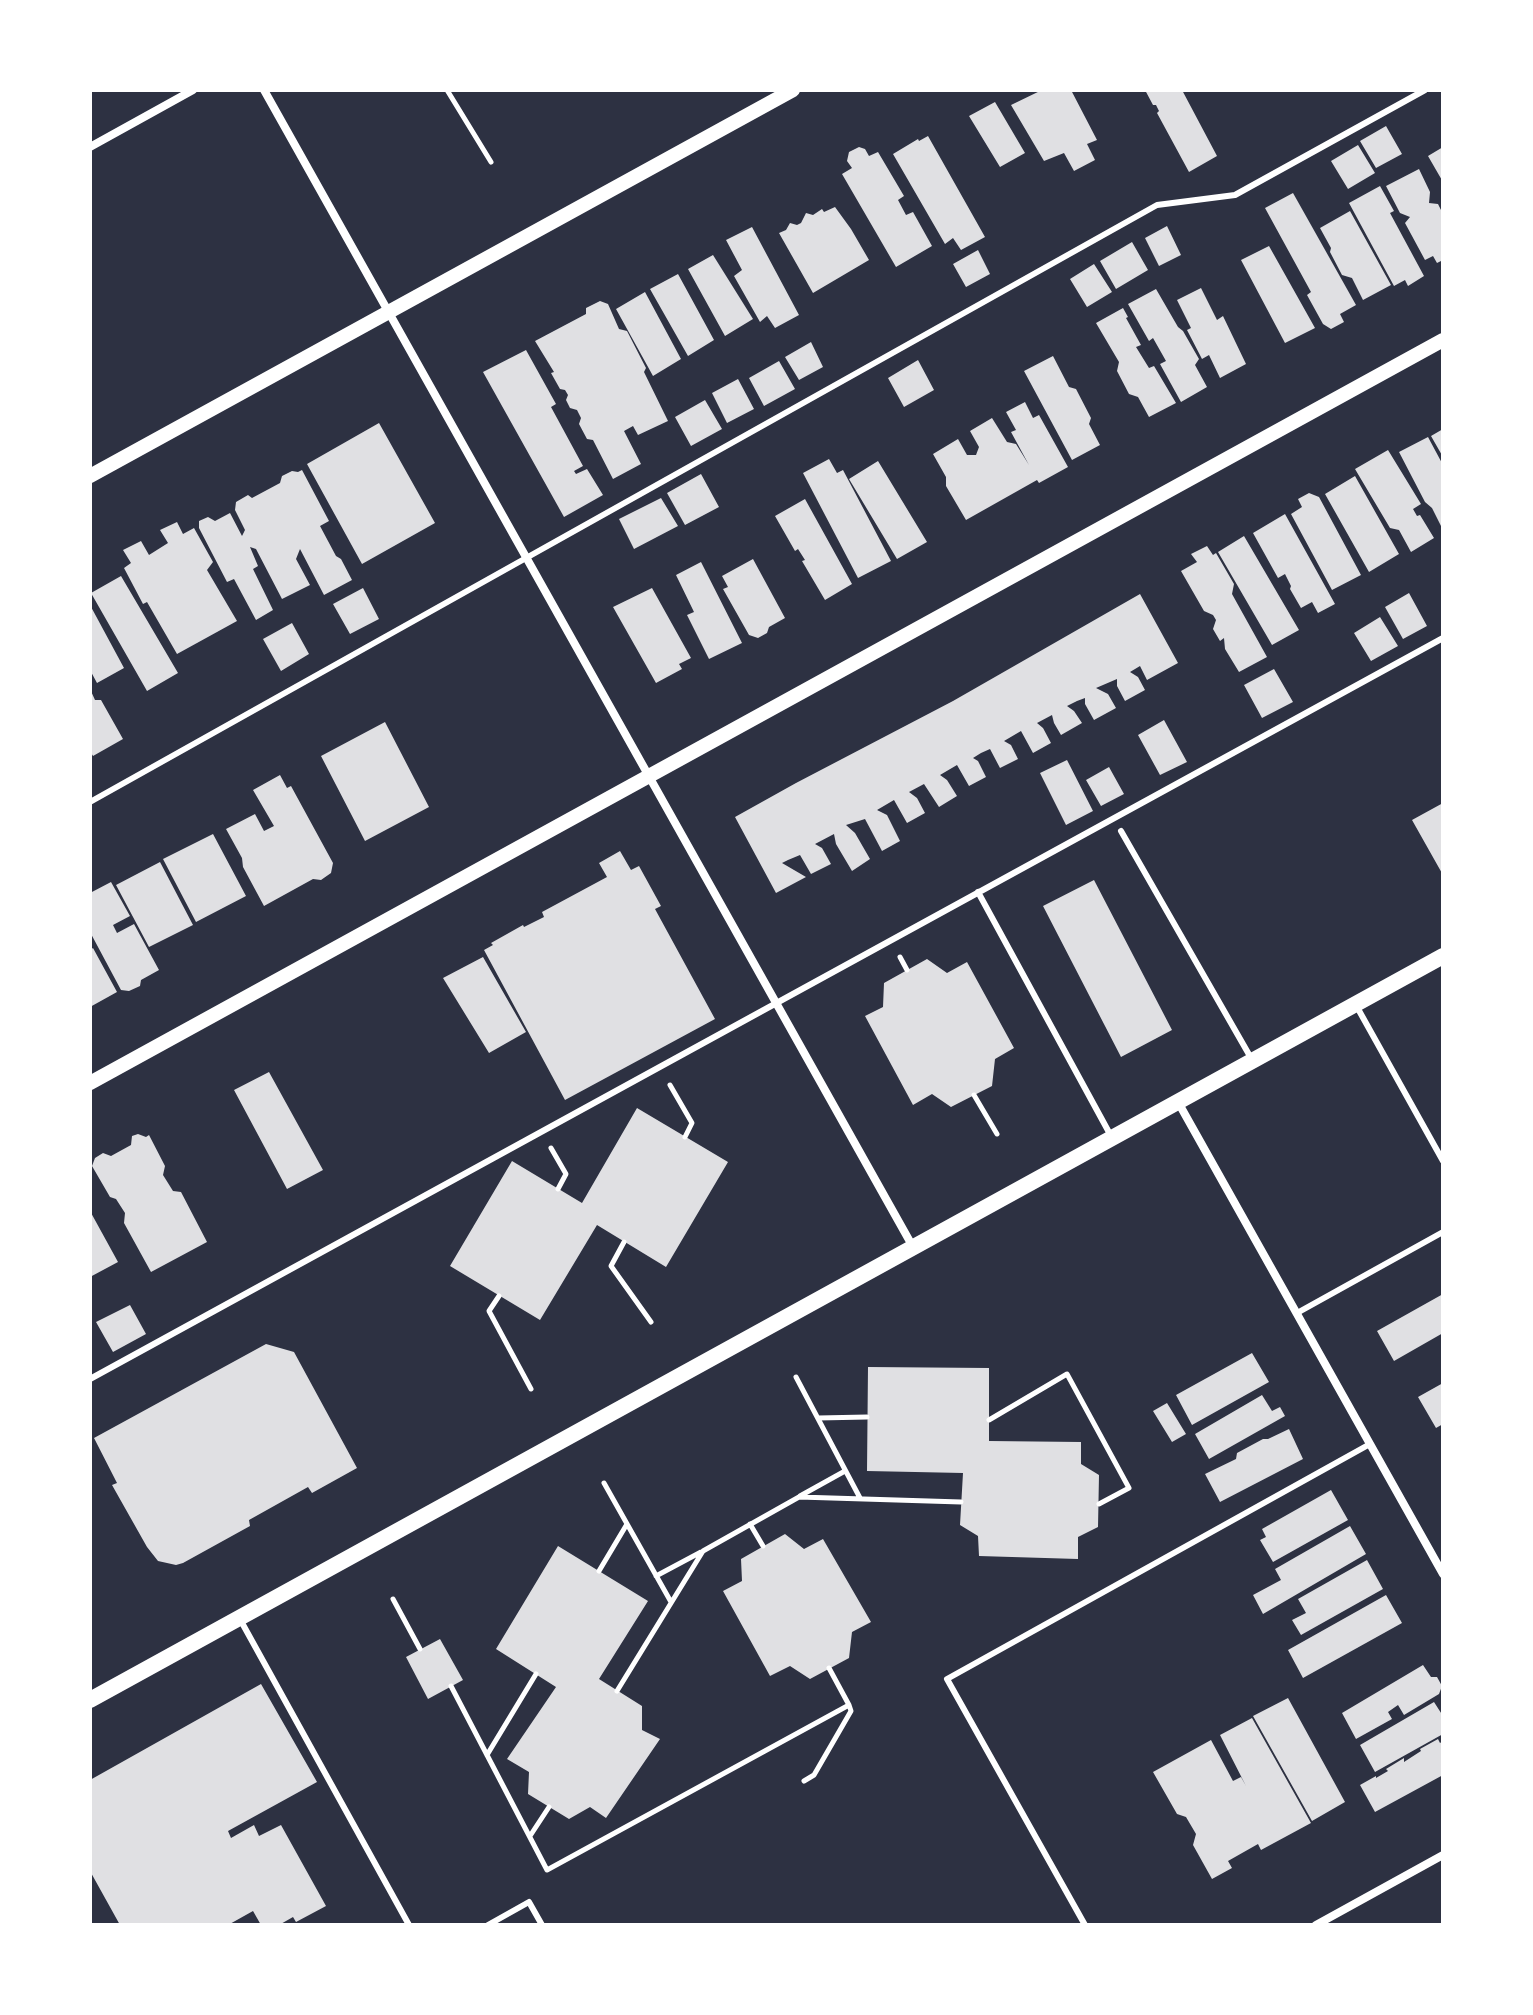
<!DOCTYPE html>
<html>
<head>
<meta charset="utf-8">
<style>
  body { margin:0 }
  #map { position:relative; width:1533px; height:2015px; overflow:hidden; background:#2d3142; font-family:Montserrat,sans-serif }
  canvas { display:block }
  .frame { position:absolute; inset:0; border:92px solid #fff; pointer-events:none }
</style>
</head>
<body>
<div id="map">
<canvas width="1533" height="2015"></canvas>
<div class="frame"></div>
</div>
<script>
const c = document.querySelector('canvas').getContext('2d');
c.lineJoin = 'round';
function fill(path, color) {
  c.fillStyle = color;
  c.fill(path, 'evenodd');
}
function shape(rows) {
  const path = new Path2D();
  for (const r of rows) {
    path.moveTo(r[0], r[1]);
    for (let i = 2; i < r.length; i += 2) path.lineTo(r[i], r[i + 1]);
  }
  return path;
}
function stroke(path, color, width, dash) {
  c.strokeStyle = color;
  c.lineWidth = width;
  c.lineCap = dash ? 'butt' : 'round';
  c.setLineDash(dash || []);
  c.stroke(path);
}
const building = shape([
  [1042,90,1071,90,1097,140,1087,144,1095,160,1074,171,1064,153,1044,161,1011,105],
  [1145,90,1182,90,1217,156,1189,172,1157,113,1159,111,1156,105,1153,105],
  [995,102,1025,153,1000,167,969,116],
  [1386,126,1402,154,1376,168,1360,141],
  [928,136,985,237,961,250,953,238,945,244,893,154,918,139,919,141],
  [1358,145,1375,173,1348,189,1331,161],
  [859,147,865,149,869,156,878,152,904,196,898,200,906,215,913,212,932,246,896,267,842,174,852,168,847,161,849,152],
  [1443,147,1443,182,1428,156],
  [1419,169,1430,192,1429,203,1438,204,1443,214,1443,260,1437,263,1433,256,1425,260,1405,223,1410,217,1400,213,1386,186],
  [1380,186,1394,211,1390,213,1424,276,1408,286,1405,280,1394,286,1349,203],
  [1293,193,1356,305,1340,314,1344,322,1331,329,1323,324,1307,295,1311,292,1265,208],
  [835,207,851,229,869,260,813,293,779,233,786,230,790,223,797,225,801,223,806,213,813,215,822,209,824,212],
  [1350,211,1391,285,1363,300,1352,278,1342,275,1330,252,1331,248,1320,228],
  [1167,226,1181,255,1159,266,1145,238],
  [752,227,799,315,775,328,767,316,760,322,734,276,742,270,726,240],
  [1132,242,1148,270,1116,289,1100,261],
  [1269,246,1315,328,1285,343,1241,260],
  [978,250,990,274,966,287,953,264],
  [713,255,753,319,725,336,688,269],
  [1094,264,1112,292,1087,307,1070,279],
  [678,274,714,340,688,356,650,289],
  [1201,288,1217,320,1223,316,1246,364,1220,378,1209,355,1202,359,1187,330,1191,328,1177,300],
  [1156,289,1178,327,1183,331,1199,359,1195,365,1207,387,1181,402,1160,364,1166,361,1153,338,1149,341,1128,304],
  [645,292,681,359,653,376,616,309],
  [600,301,608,304,619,329,627,331,646,368,644,372,668,421,638,435,633,426,624,431,641,464,613,479,593,440,587,439,579,424,581,418,577,410,570,408,566,400,568,395,565,390,560,389,551,373,554,372,535,341,586,314,586,308],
  [1123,308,1128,317,1126,318,1141,345,1136,347,1149,368,1154,366,1176,403,1149,417,1138,397,1129,394,1117,371,1119,362,1096,323],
  [811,342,823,367,799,380,785,357],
  [526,350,556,404,551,407,583,466,574,471,576,474,587,469,603,495,564,517,483,372],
  [1053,356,1069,387,1076,389,1091,418,1089,424,1100,445,1072,460,1024,371],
  [918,360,934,390,904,407,888,378],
  [779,361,795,389,764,406,749,378],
  [738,379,754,409,727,423,712,393],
  [705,400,722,429,691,446,675,417],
  [1025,402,1033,418,1039,415,1068,467,1039,483,1037,480,966,520,946,486,946,477,933,454,958,439,967,455,976,455,979,447,970,431,992,418,1007,442,1016,444,1029,465,1011,432,1016,430,1006,412],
  [379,423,435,523,362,564,307,464],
  [1443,429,1443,457,1431,436],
  [1428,437,1443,465,1443,530,1432,508,1425,502,1399,452],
  [1388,450,1421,504,1413,509,1417,516,1420,515,1434,538,1411,552,1399,530,1390,528,1355,469],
  [829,459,837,473,843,470,891,561,858,578,803,473],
  [878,461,927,542,897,559,849,479],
  [302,470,329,521,320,526,336,556,341,559,352,580,324,595,300,549,296,559,310,585,282,599,256,549,250,547,258,566,253,569,273,610,256,620,234,579,227,582,199,528,199,521,208,517,215,521,230,513,242,536,245,530,235,510,236,502,248,495,252,498,280,483,282,476,292,471,298,472],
  [701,474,719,507,685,525,667,493],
  [1355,476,1399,554,1369,572,1325,494],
  [1309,493,1319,497,1361,575,1332,590,1291,514,1302,507,1298,499],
  [661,498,678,526,634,549,619,519],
  [805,499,852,584,825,600,802,561,805,560,798,549,795,551,775,516],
  [1285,514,1335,604,1318,613,1312,602,1301,608,1290,589,1291,586,1285,574,1278,578,1253,533],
  [177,522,183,534,194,528,213,562,207,570,237,621,177,654,147,602,143,604,124,568,131,563,123,550,141,541,149,555,168,543,160,530],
  [1244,536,1299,630,1272,645,1218,552],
  [1207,546,1213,555,1216,553,1234,584,1232,594,1267,657,1239,672,1225,649,1224,638,1220,641,1213,629,1216,620,1213,615,1204,611,1181,571,1197,562,1191,554],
  [753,559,785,618,769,627,767,633,758,638,749,635,723,589,728,587,722,576],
  [701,562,742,643,709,659,687,615,694,612,676,575],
  [121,576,178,673,147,691,91,593],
  [363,588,379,619,350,634,333,604],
  [652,588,691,658,679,664,682,669,656,683,613,607],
  [1409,593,1427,626,1403,639,1385,607],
  [1140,594,1178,663,1147,680,1140,666,1130,672,1138,677,1145,690,1125,701,1117,686,1117,679,1096,688,1108,694,1116,708,1094,720,1085,704,1085,698,1077,701,1067,706,1074,711,1082,723,1061,735,1054,723,1052,715,1037,723,1043,728,1051,743,1033,753,1021,731,1004,741,1011,745,1018,759,1000,768,990,749,981,753,973,758,978,761,986,777,969,786,957,765,940,775,947,780,957,796,939,807,924,784,909,792,917,798,925,813,907,823,894,800,877,810,887,815,900,841,882,851,865,819,846,825,855,833,870,859,852,871,836,844,834,834,815,844,822,848,831,864,811,874,800,855,788,860,782,863,806,877,776,893,735,817,796,783,953,701],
  [90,605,124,668,97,683,90,670],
  [1380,617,1398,646,1371,661,1354,633],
  [292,623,309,654,281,671,263,639],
  [1274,669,1293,702,1262,718,1244,685],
  [90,689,95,700,101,700,123,739,93,756,90,751],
  [1164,720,1187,762,1160,775,1138,735],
  [385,722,429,807,365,841,321,756],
  [1067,760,1093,811,1066,825,1040,773],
  [1109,767,1124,794,1101,806,1086,780],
  [280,775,287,788,291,786,333,863,331,873,321,880,313,879,264,906,243,867,242,858,226,829,255,814,264,831,274,826,253,790],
  [1443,803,1443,875,1412,820],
  [213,834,246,896,196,922,163,859],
  [620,851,631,870,639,866,661,906,655,909,715,1019,565,1100,484,950,493,945,491,943,523,925,524,927,544,917,542,912,607,877,599,863],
  [160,862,193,925,149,947,116,885],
  [1094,880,1172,1030,1121,1057,1043,906],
  [111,882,130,916,113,925,117,933,134,924,159,970,141,980,140,986,129,991,121,990,90,932,90,893],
  [93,948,117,992,90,1007,90,950],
  [483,957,526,1032,489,1053,443,978],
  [927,959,947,973,967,962,1014,1048,995,1059,992,1086,951,1107,932,1094,913,1105,865,1016,883,1007,884,983],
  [269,1072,323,1170,287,1189,234,1090],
  [637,1108,728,1162,666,1267,597,1225,540,1320,450,1266,512,1161,582,1203],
  [138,1134,146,1137,149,1135,165,1166,163,1175,173,1191,181,1192,207,1242,151,1272,124,1223,125,1213,116,1199,110,1197,92,1166,95,1158,103,1153,111,1156,131,1145,132,1136],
  [90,1211,118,1262,90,1277],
  [1443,1294,1443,1333,1394,1361,1377,1331],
  [130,1305,146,1334,113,1352,96,1322],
  [266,1344,294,1352,357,1468,312,1493,308,1487,249,1520,250,1526,183,1563,176,1565,158,1561,147,1547,112,1485,117,1483,94,1438],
  [1252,1353,1269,1382,1192,1425,1176,1395],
  [868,1367,989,1368,989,1441,1081,1442,1081,1464,1099,1475,1098,1527,1078,1537,1078,1559,979,1556,978,1536,960,1525,963,1473,867,1471],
  [1443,1383,1443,1424,1436,1428,1418,1397],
  [1262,1395,1272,1411,1280,1407,1285,1416,1209,1459,1195,1434],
  [1167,1403,1186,1434,1172,1442,1153,1411],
  [1289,1429,1303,1459,1220,1502,1205,1474,1236,1459,1237,1453,1263,1439,1268,1439],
  [1331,1490,1348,1520,1273,1562,1260,1540,1266,1537,1262,1529],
  [1350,1526,1366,1554,1263,1614,1253,1595,1281,1580,1275,1569],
  [785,1534,804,1549,823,1539,871,1622,852,1632,849,1658,810,1679,790,1666,770,1676,723,1591,742,1581,741,1559],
  [558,1546,648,1601,599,1679,642,1706,642,1730,660,1739,606,1818,590,1807,569,1819,528,1794,529,1772,507,1759,556,1687,496,1649],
  [1367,1560,1383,1589,1301,1635,1292,1620,1306,1613,1298,1599],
  [1386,1595,1402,1623,1303,1678,1288,1650],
  [440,1639,463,1680,428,1699,406,1657],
  [1423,1665,1431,1677,1437,1677,1442,1686,1439,1694,1404,1715,1398,1705,1388,1712,1392,1719,1356,1739,1342,1713],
  [261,1684,317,1782,228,1831,231,1838,254,1825,259,1836,281,1825,326,1906,296,1922,293,1917,279,1925,261,1925,253,1911,228,1925,120,1925,90,1871,90,1780],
  [1288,1698,1345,1802,1312,1821,1253,1716],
  [1434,1702,1443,1716,1443,1734,1375,1772,1360,1745],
  [1252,1718,1311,1823,1261,1850,1258,1844,1228,1861,1232,1868,1212,1879,1193,1845,1196,1834,1186,1817,1177,1814,1153,1772,1211,1740,1233,1781,1241,1777,1246,1786,1220,1735],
  [1438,1739,1440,1743,1443,1741,1443,1775,1375,1812,1360,1785,1376,1776,1376,1778,1388,1771,1386,1769,1404,1758,1404,1762,1421,1751,1420,1749]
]);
const path = shape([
  [447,90,491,162],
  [900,957,907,970],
  [670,1085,692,1123,685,1137],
  [974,1095,997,1134],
  [551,1148,566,1174,558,1189],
  [624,1242,611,1266,651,1322],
  [499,1296,489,1311,531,1389],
  [796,1377,860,1498],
  [818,1418,867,1417],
  [989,1420,1067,1374,1129,1488,1099,1504],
  [604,1483,671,1602],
  [800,1496,845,1471],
  [750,1524,763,1546],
  [599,1571,627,1524],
  [656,1576,701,1552],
  [393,1599,420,1649],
  [451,1686,547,1870,849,1705,829,1668],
  [617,1691,703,1551,799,1497,961,1502],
  [487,1755,536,1674],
  [804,1781,814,1775,851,1711,849,1705],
  [530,1836,549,1807]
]);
const service = shape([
  [90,802,1157,205,1235,195,1425,90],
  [1121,831,1251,1058],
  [978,892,1111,1136],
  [1357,1007,1443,1161],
  [1297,1313,1443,1232],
  [90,1379,1443,638],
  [241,1621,409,1925],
  [488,1925,529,1902,542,1925],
  [1085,1925,947,1679,1370,1444]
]);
const minor = shape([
  [264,90,913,1247],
  [90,147,193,90],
  [1178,1102,1443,1574],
  [1316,1925,1443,1855]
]);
const tertiary = shape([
  [90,476,793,90],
  [90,1083,1443,340]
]);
const secondary = shape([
  [90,1700,1443,956]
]);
fill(building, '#e0e0e3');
stroke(path, '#fff', 5);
stroke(service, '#fff', 6);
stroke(minor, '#fff', 8);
stroke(tertiary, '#fff', 14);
stroke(secondary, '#fff', 16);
</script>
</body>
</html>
